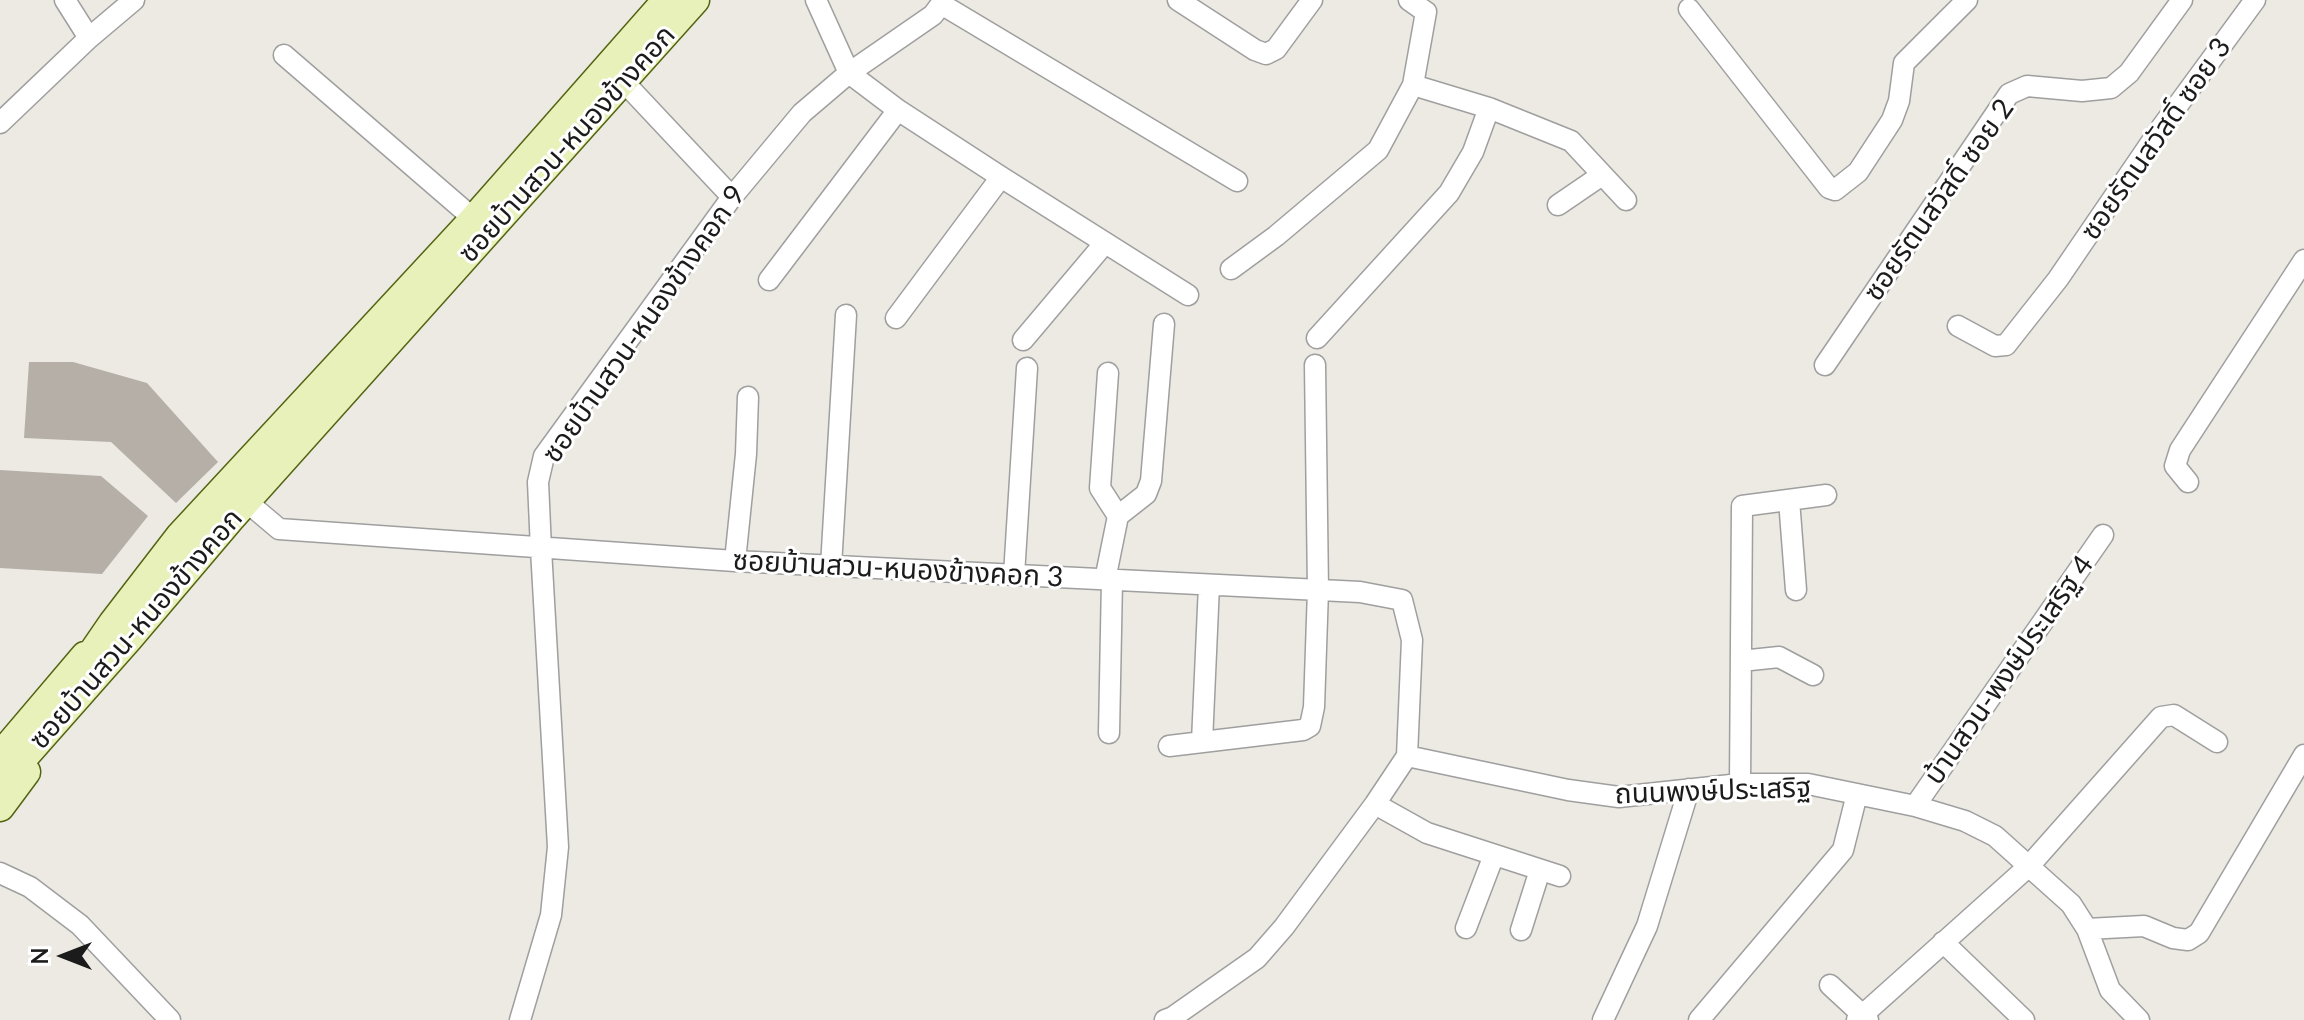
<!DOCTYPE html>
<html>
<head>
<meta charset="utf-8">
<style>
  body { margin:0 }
  #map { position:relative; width:2304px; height:1020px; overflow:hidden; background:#eceae2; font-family:Lato,sans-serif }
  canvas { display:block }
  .north { position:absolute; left:24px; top:916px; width:80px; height:80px; -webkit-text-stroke:6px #fff; paint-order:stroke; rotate:270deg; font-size:22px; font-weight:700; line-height:32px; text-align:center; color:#1b1b1b }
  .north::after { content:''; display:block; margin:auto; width:28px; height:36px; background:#1b1b1b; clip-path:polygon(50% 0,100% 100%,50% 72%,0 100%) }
</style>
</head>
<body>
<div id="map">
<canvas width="2304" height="1020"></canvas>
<div class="north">N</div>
</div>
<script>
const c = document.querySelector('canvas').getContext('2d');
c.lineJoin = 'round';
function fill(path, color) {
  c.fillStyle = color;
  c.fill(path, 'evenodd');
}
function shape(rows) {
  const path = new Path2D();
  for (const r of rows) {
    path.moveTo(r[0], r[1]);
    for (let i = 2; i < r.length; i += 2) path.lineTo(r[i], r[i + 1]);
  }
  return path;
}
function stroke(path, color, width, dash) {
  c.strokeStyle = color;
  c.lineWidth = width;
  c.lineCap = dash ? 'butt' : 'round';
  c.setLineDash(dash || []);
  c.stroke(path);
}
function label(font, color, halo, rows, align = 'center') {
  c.font = font + ' Lato,"Noto Sans Thai",sans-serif';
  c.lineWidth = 6;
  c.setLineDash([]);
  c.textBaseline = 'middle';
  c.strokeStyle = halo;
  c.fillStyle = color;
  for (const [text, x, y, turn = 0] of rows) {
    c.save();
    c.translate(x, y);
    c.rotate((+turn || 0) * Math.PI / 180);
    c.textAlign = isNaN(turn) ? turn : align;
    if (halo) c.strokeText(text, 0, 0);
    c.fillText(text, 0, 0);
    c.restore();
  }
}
const building = shape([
  [29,362,73,362,147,383,218,462,176,503,111,442,24,438],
  [0,470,101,476,148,516,102,574,0,568]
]);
const street = shape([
  [65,0,89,38],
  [816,0,849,73,898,110,1001,177,1188,295],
  [1178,0,1255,50,1266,54,1276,49,1312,0],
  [941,4,1237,181],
  [1689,9,1829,188,1835,190,1858,172,1892,120,1899,101,1904,63,1967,0],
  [284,55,474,219],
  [623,81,732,197],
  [1413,85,1489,108,1571,141,1626,200],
  [0,123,89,38,134,0],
  [1558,205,1602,175],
  [1231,269,1276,236,1378,150,1413,85,1426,12,1409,0],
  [769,280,898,110],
  [896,318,1001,177],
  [1958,326,1995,346,2006,345,2058,279,2161,128,2255,0],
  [1317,338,1449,193,1473,152,1489,108],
  [1023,340,1104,244],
  [1825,365,2009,94,2027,86,2082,91,2111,88,2129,73,2182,0],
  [1108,373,1100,488,1118,516],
  [2188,482,2175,466,2180,450,2304,260],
  [1789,500,1796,590],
  [247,502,279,529,735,561,1360,592,1402,600,1412,640,1407,756],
  [735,561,746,454,748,397],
  [831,566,846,315],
  [1014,575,1027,368],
  [1105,580,1118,516,1146,494,1151,481,1164,324],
  [1741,661,1779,657,1813,675],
  [1109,733,1112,580],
  [1202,742,1209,585],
  [1169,746,1303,730,1310,726,1314,707,1318,590,1315,365],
  [1407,756,1568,790,1619,797,1740,784,1808,784,1915,806,1965,821,1995,836,2071,904,2087,929,2110,990,2139,1020],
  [1740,784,1742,506,1826,495],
  [1375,804,1427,833,1560,876],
  [1915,806,2103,535],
  [0,873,30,887,80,925,170,1020],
  [1466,928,1494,855],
  [2087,929,2144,926,2173,938,2188,940,2199,933,2304,755],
  [1521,930,1540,870],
  [1943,942,2024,1020],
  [1830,985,1868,1020],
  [520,1020,551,915,558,847,541,549,538,482,544,456,732,197,802,113,849,73,933,15,944,0],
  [1165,1020,1173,1017,1257,958,1284,927,1375,804,1407,756],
  [1603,1020,1647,926,1689,789],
  [1699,1020,1843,850,1857,794],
  [1857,1020,2029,866,2161,717,2174,715,2217,742]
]);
const secondary = shape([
  [78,674,113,623,180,536,474,219,667,0],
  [1,755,85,656],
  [0,784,129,638,230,519,695,0],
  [0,807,26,772]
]);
const streetNames = [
  ["ซอยรัตนสวัสดิ์ ซอย 3",2156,139,-55],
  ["ซอยบ้านสวน-หนองข้างคอก",567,144,-48],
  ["ซอยรัตนสวัสดิ์ ซอย 2",1939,200,-55],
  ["ซอยบ้านสวน-หนองข้างคอก 9",644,324,-55],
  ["ซอยบ้านสวน-หนองข้างคอก 3",898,569,3],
  ["ซอยบ้านสวน-หนองข้างคอก",136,629,-49],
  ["บ้านสวน-พงษ์ประเสริฐ 4",2009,670,-55],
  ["ถนนพงษ์ประเสริฐ",1713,791,-2]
];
fill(building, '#b5afa8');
stroke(street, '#9f9f9f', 23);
stroke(secondary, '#526410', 31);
stroke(street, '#fff', 20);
stroke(secondary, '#e9f1bb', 28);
label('28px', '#1b1b1b', '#fff', streetNames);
</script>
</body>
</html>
